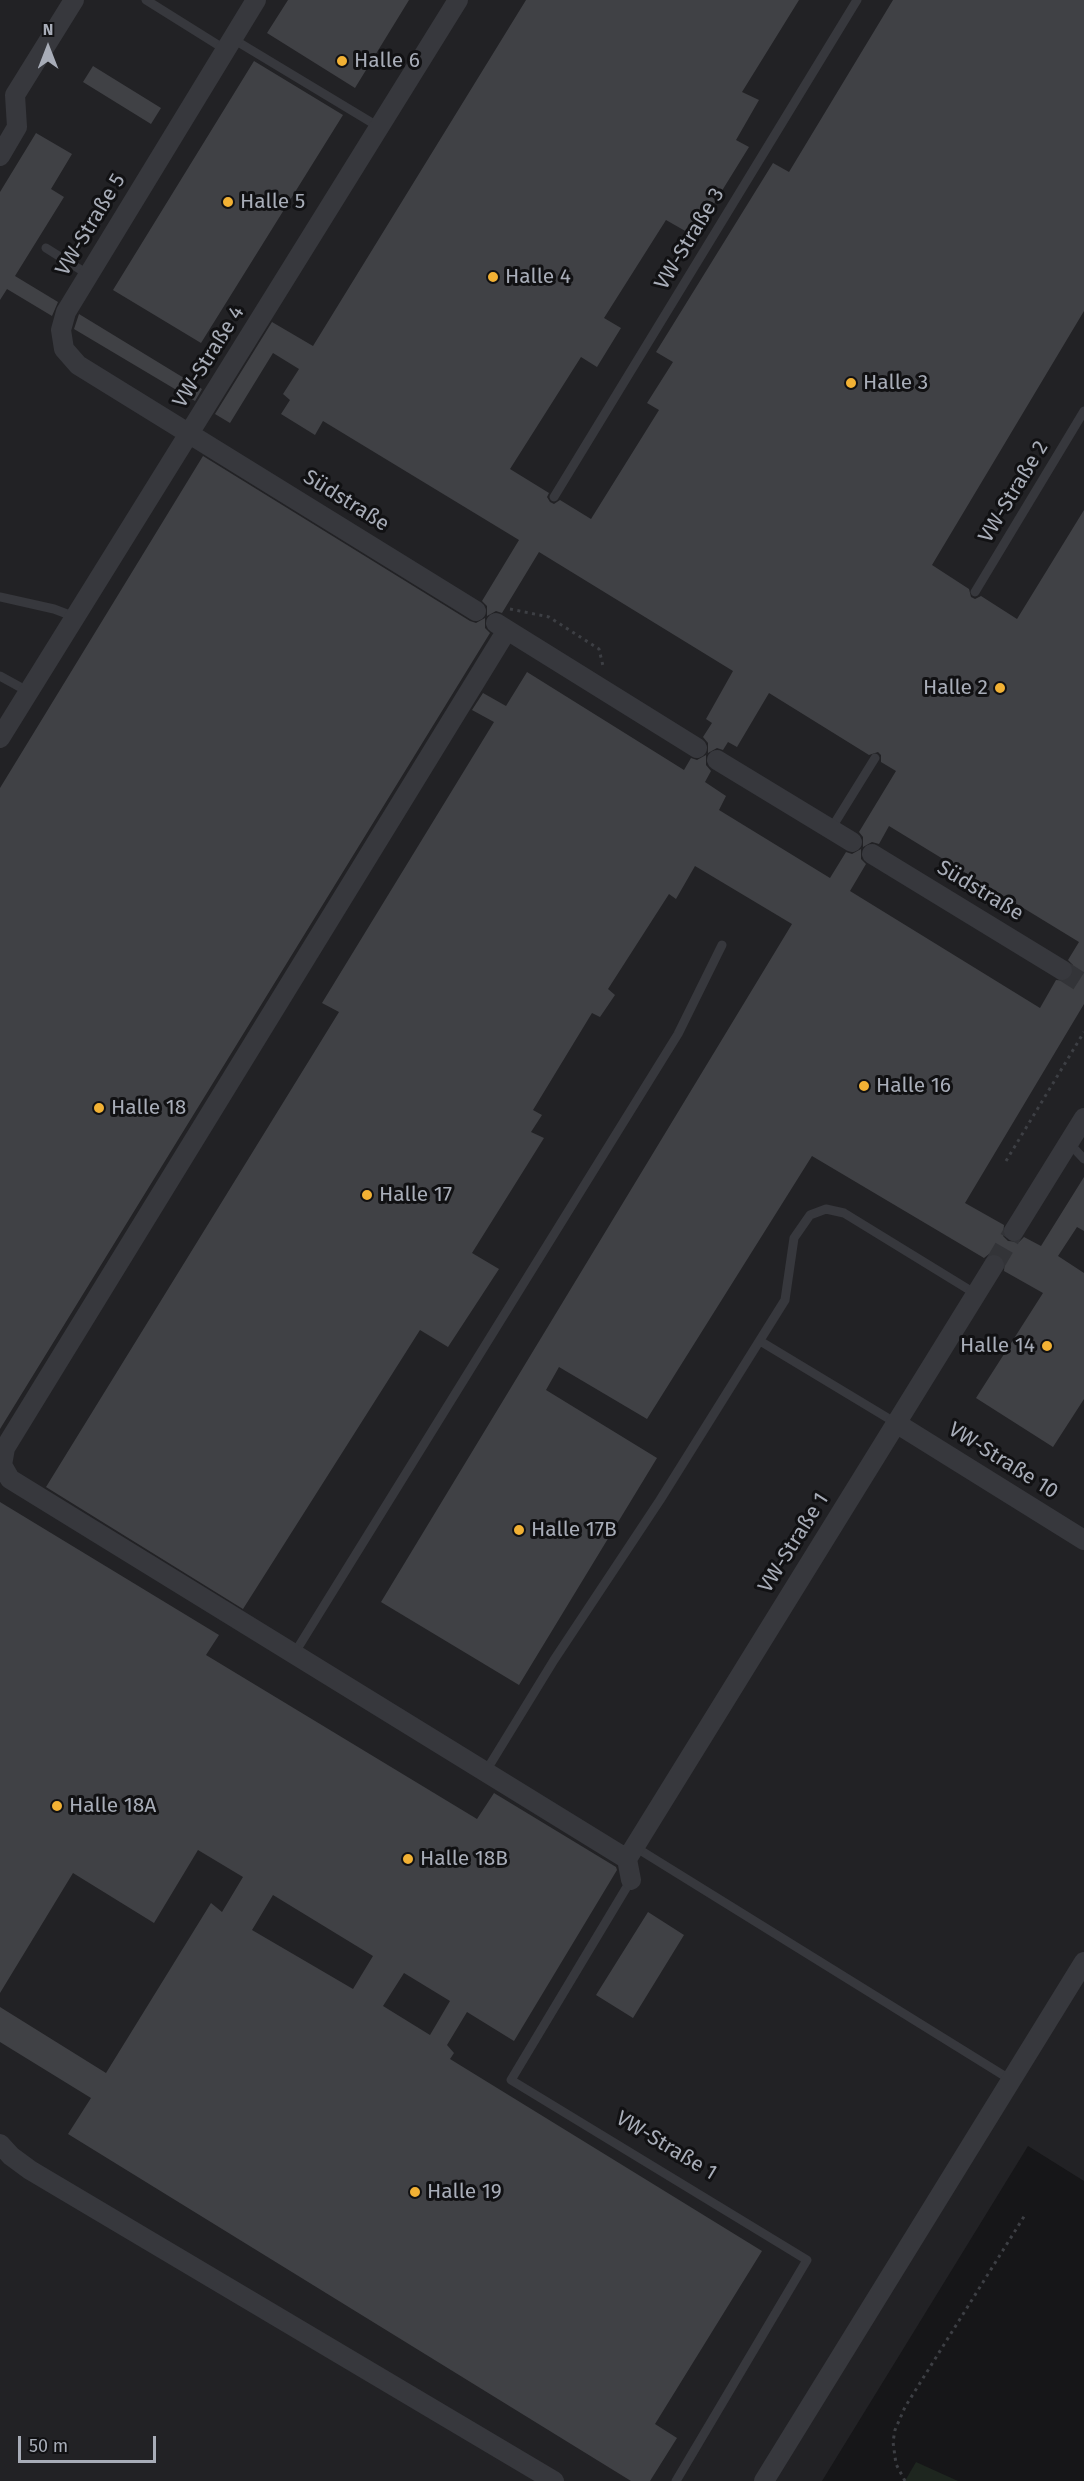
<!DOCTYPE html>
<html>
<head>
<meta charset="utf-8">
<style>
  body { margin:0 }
  #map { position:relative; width:1084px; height:2481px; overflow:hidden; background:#161618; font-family:"Fira Sans",sans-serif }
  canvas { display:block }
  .north { position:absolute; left:18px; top:18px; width:60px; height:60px; -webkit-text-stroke:4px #111113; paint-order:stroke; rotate:0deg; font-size:16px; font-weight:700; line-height:24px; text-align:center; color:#a8adb8 }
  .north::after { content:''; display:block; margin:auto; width:21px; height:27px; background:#a8adb8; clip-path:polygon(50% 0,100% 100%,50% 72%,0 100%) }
  .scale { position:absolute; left:18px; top:2436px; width:138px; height:27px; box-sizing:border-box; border:3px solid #a8adb8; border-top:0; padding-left:8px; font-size:18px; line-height:21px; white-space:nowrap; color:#a8adb8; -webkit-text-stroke:4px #111113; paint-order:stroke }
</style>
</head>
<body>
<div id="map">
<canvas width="1084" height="2481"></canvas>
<div class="north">N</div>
<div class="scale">50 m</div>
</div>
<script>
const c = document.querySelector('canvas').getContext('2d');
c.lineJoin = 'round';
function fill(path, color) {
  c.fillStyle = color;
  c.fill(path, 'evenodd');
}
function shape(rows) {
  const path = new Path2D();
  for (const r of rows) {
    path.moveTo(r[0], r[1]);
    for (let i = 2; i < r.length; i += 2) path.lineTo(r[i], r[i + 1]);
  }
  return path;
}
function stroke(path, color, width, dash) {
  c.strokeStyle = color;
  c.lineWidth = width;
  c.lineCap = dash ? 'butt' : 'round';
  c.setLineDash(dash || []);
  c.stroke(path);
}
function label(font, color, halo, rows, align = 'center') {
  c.font = font + ' "Fira Sans",sans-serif';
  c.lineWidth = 6;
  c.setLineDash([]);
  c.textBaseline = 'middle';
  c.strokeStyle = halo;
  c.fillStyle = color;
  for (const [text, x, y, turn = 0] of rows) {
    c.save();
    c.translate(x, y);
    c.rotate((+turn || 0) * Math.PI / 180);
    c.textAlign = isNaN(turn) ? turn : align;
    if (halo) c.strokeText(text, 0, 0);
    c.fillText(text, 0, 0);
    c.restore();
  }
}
const built = shape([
  [0,0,1084,0,1084,2181,1028,2146,822,2481,0,2481]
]);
const green = shape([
  [916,2462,958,2481,905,2481]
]);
const building = shape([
  [288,0,409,0,355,88,267,33],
  [526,0,799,0,742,92,759,100,736,140,749,147,694,236,666,220,604,318,621,328,597,367,581,357,510,469,549,493,547,497,550,502,554,504,560,500,591,519,659,410,647,403,673,362,656,352,773,163,789,172,893,0,1084,0,1084,311,932,565,969,589,971,597,975,599,981,596,1017,619,1084,510,1084,1004,965,1203,1004,1225,1003,1236,1008,1241,1019,1242,1024,1237,1041,1246,1084,1177,1084,1231,1077,1227,1058,1256,1084,1273,1084,1399,1053,1447,976,1398,1043,1293,1004,1271,1005,1260,1000,1255,989,1254,984,1258,812,1156,647,1419,559,1367,546,1390,657,1458,519,1685,381,1602,792,924,695,866,676,899,669,894,608,989,615,995,600,1017,592,1013,533,1110,542,1115,531,1132,544,1138,472,1253,499,1269,448,1347,420,1330,243,1609,46,1487,339,1012,322,1003,494,722,472,710,483,693,506,706,527,672,684,770,691,758,697,760,706,755,706,765,711,771,705,782,726,796,719,810,830,878,846,852,852,854,861,849,861,859,866,864,850,891,1040,1008,1056,980,1067,981,1072,976,1073,965,1068,960,1079,942,889,826,879,844,872,842,863,847,863,837,859,832,896,771,881,762,881,755,878,752,869,755,769,693,737,747,728,742,723,750,717,748,708,753,708,743,703,737,712,723,706,719,733,671,539,552,502,613,496,611,487,616,487,606,482,601,519,540,323,421,315,435,281,414,290,400,283,394,299,369,273,353,230,423,215,414,272,322,313,346],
  [254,61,343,115,201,343,113,290],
  [93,66,161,108,151,124,83,82],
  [36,133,72,154,51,189,64,197,15,276,58,302,52,316,7,289,0,300,0,192],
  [79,314,202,389,195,401,74,329],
  [203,456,470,621,476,623,485,618,485,628,490,633,0,1429,0,788],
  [0,1502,219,1635,206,1655,477,1819,494,1793,616,1867,617,1870,514,2041,467,2012,447,2045,454,2053,450,2059,762,2251,655,2424,677,2438,650,2481,631,2481,68,2134,91,2098,0,2042,0,2007,106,2073,211,1903,222,1912,243,1877,198,1850,154,1923,73,1873,0,1993],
  [273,1895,373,1956,353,1989,252,1930],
  [404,1973,450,2001,430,2035,383,2006],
  [648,1912,684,1935,633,2018,596,1995]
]);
const streetTunnel = shape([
  [1062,970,1084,984],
  [994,1265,1014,1231]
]);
const path = shape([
  [510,609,549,617,599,649,603,666],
  [1006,1161,1084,1032],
  [905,2481,896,2464,893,2442,895,2430,905,2407,1025,2215]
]);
const lane = shape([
  [146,0,226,50],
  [233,39,379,127],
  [46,248,89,275],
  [554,497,857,0],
  [975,592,1084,411],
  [0,597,54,609,75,617],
  [0,676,29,692],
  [831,829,875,758],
  [1069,1143,1084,1159],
  [760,1341,896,1423],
  [294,1654,678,1034,722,945],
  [486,1771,554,1660,660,1500,785,1300,794,1238,810,1215,826,1209,844,1213,976,1294],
  [635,1847,1011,2080],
  [631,1880,511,2080,807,2260,676,2481]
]);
const street = shape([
  [256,0,66,312,61,330,64,349,78,365,476,611],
  [0,156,17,127,15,95,74,0],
  [496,623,697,748],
  [507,630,5,1448,2,1465,10,1479,627,1859],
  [0,738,458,0],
  [717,760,852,842],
  [872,854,1062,970],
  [1014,1231,1084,1118],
  [896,1423,1084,1540],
  [631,1880,627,1859,994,1265],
  [0,2144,11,2156,30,2170,554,2481],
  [764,2481,1084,1962]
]);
const markers = [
  [342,61,6,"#f2b134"],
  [228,202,6,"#f2b134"],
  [493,277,6,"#f2b134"],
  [851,383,6,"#f2b134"],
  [1000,688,6,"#f2b134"],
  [864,1086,6,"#f2b134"],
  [99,1108,6,"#f2b134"],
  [367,1195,6,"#f2b134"],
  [1047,1346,6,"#f2b134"],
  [519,1530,6,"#f2b134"],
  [57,1806,6,"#f2b134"],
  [408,1859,6,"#f2b134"],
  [415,2192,6,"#f2b134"]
];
const poiNames = [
  ["Halle 6",354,61],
  ["Halle 5",240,202],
  ["Halle 4",505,277],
  ["Halle 3",863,383],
  ["Halle 2",988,688,"right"],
  ["Halle 16",876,1086],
  ["Halle 18",111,1108],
  ["Halle 17",379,1195],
  ["Halle 14",1035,1346,"right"],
  ["Halle 17B",531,1530],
  ["Halle 18A",69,1806],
  ["Halle 18B",420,1859],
  ["Halle 19",427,2192]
];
const streetNames = [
  ["VW-Straße 5",91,225,-59],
  ["VW-Straße 3",690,239,-59],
  ["VW-Straße 4",209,357,-58],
  ["VW-Straße 2",1014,492,-59],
  ["Südstraße",346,501,32],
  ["Südstraße",980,891,31],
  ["VW-Straße 10",1003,1461,32],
  ["VW-Straße 1",794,1543,-58],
  ["VW-Straße 1",666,2146,31]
];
fill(built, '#222225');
fill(green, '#1e261f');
fill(building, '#404145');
stroke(streetTunnel, '#333438', 20, [20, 10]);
stroke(path, '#3d3f44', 3, [3, 4.5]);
stroke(lane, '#37383d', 9);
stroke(street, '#37383d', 20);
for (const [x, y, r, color] of markers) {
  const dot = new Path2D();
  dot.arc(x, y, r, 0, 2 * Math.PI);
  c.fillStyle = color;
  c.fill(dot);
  stroke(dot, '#111113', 2);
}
label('21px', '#a8adb8', '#111113', poiNames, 'left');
label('21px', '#a8adb8', '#111113', streetNames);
</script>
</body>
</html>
